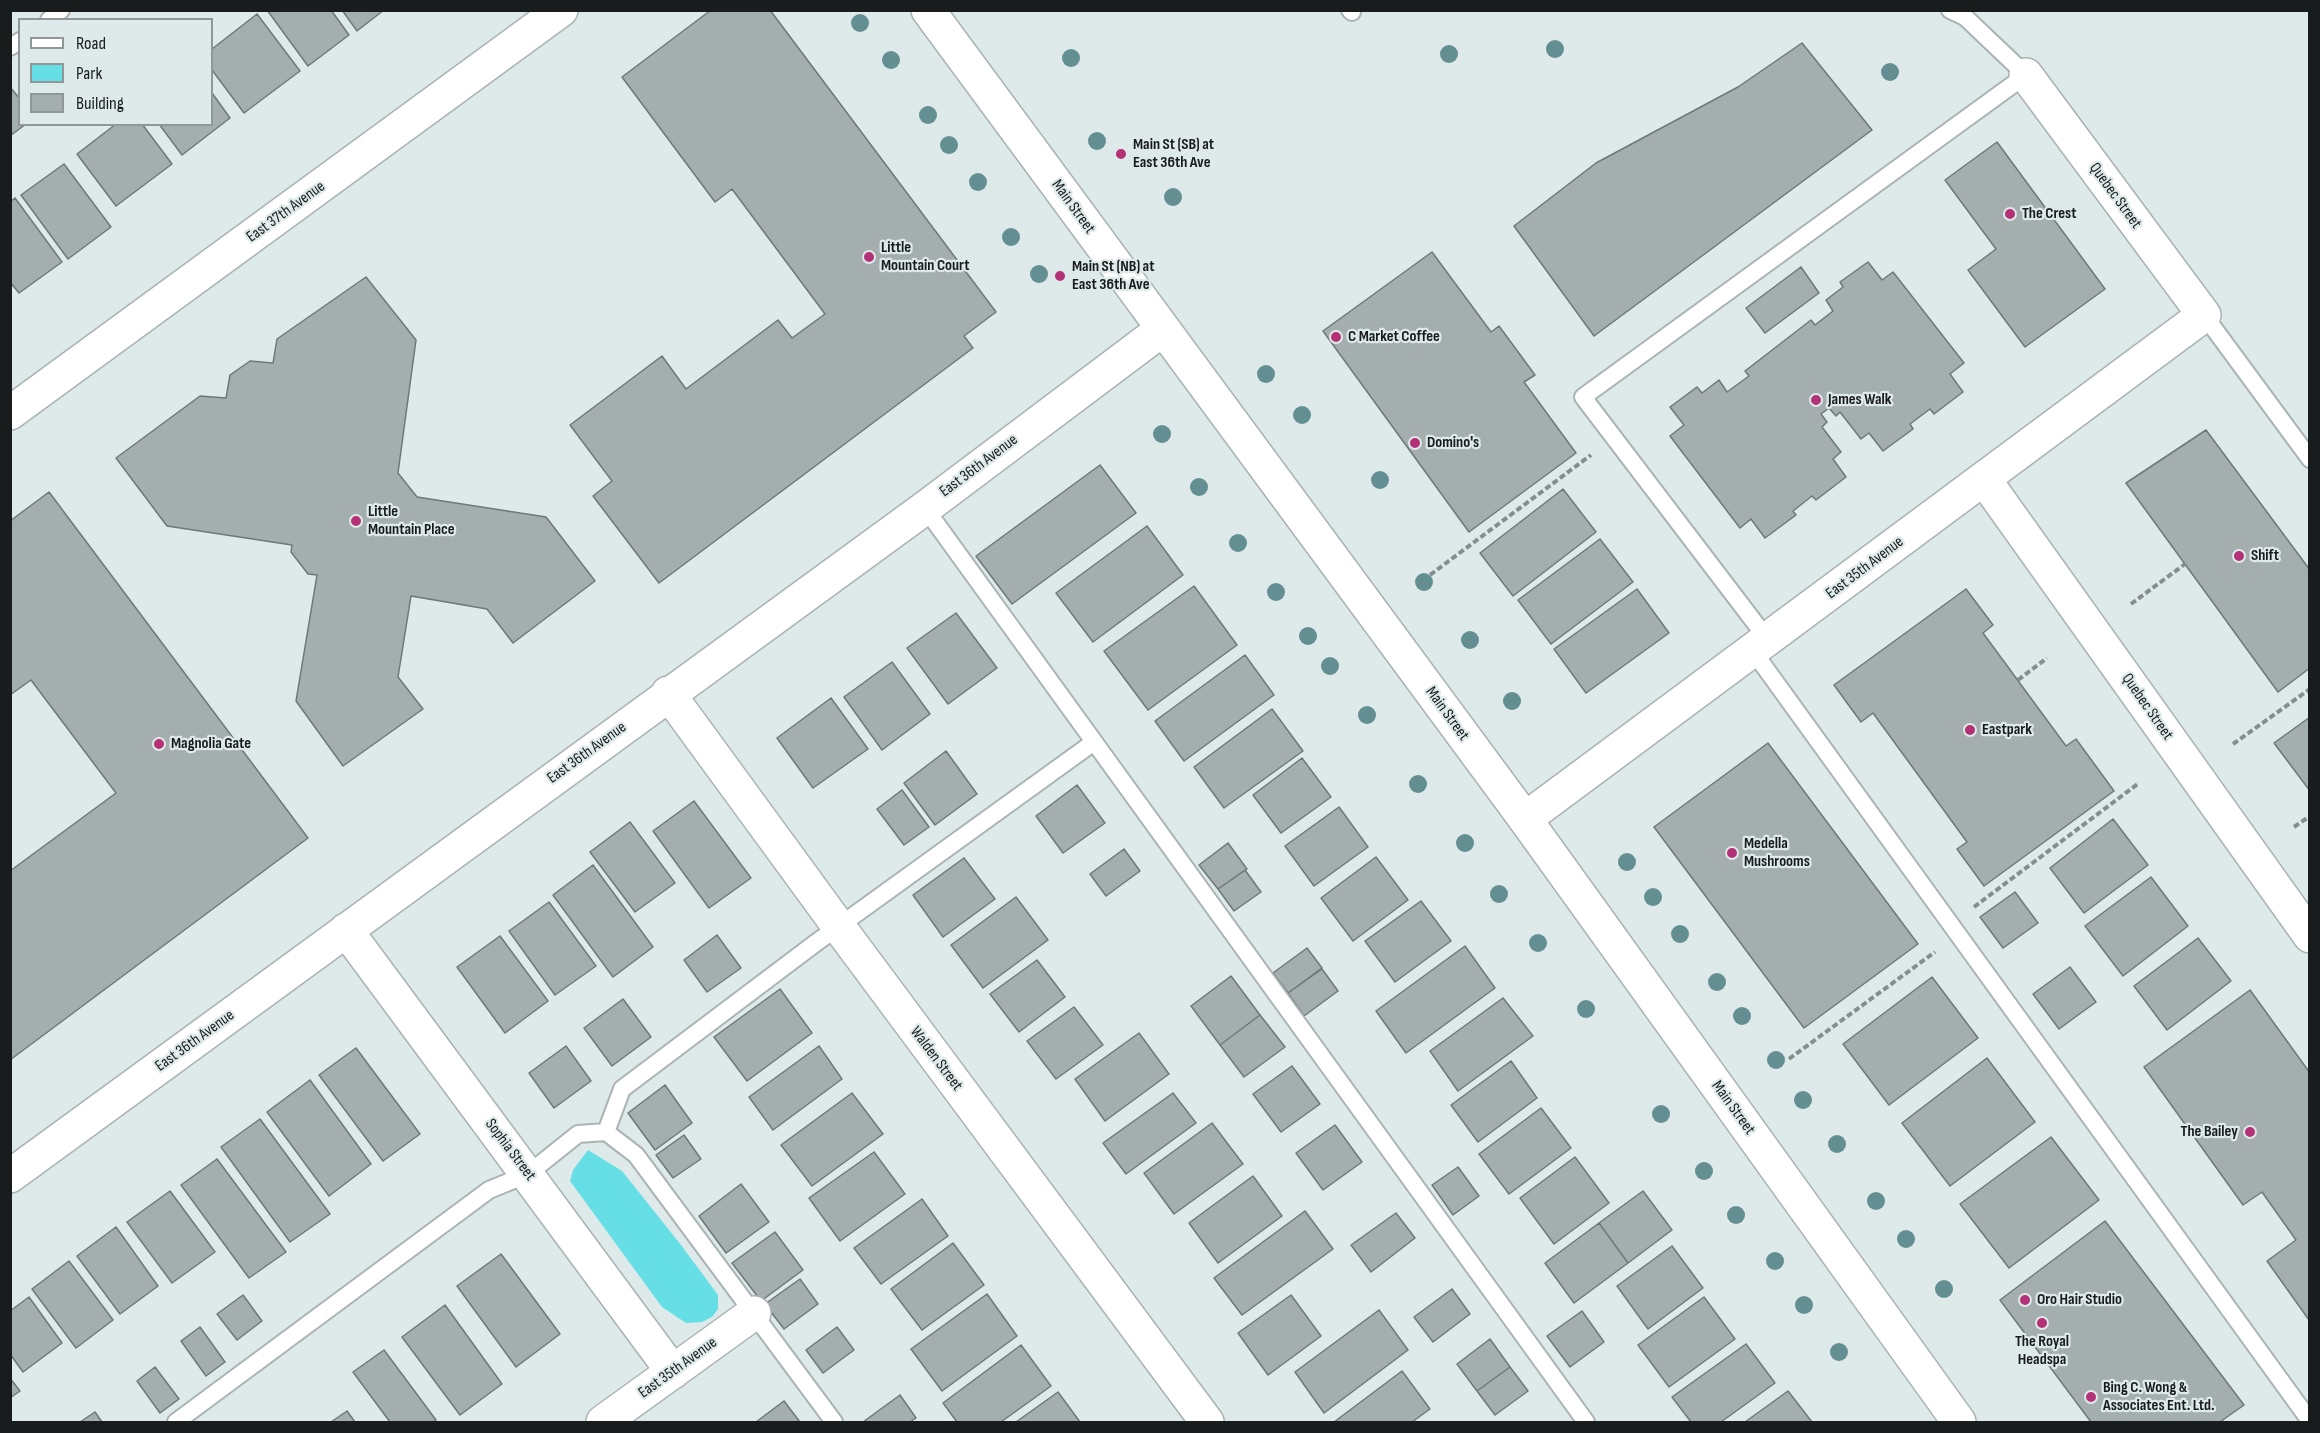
<!DOCTYPE html>
<html>
<head>
<meta charset="utf-8">
<style>
  body { margin:0 }
  #map { position:relative; width:2320px; height:1433px; overflow:hidden; background:#dee9e9; font-family:"Sofia Sans Condensed",sans-serif }
  canvas { display:block }
  .frame { position:absolute; inset:0; border:12px solid #181c1c; pointer-events:none }
  .legend { position:absolute; left:18px; top:18px; width:195px; height:108px; box-sizing:border-box; background:#dee9e9; border:2px solid #8f9797; margin:0; padding:8px 10px; list-style:none; font-size:18px; color:#181c1c }
  .legend li { display:flex; align-items:center; gap:12px; height:30px }
  .legend b { width:30px; border:2px solid #8f9797 }
</style>
</head>
<body>
<div id="map">
<canvas width="2320" height="1433"></canvas>
<div class="frame"></div>
<ul class="legend">
<li><b style="height:8px;background:#fff"></b>Road</li>
<li><b style="height:16px;background:#66dee6"></b>Park</li>
<li><b style="height:16px;background:#a4aeaf"></b>Building</li>
</ul>
</div>
<script>
const c = document.querySelector('canvas').getContext('2d');
c.lineJoin = 'round';
function fill(path, color) {
  c.fillStyle = color;
  c.fill(path, 'evenodd');
}
function shape(rows) {
  const path = new Path2D();
  for (const r of rows) {
    path.moveTo(r[0], r[1]);
    for (let i = 2; i < r.length; i += 2) path.lineTo(r[i], r[i + 1]);
  }
  return path;
}
function stroke(path, color, width, dash) {
  c.strokeStyle = color;
  c.lineWidth = width;
  c.lineCap = dash ? 'butt' : 'round';
  c.setLineDash(dash || []);
  c.stroke(path);
}
function label(font, color, halo, rows, align = 'center') {
  c.font = font + ' "Sofia Sans Condensed",sans-serif';
  c.lineWidth = 4.5;
  c.setLineDash([]);
  c.textBaseline = 'middle';
  c.strokeStyle = halo;
  c.fillStyle = color;
  for (const [text, x, y, turn = 0] of rows) {
    c.save();
    c.translate(x, y);
    c.rotate((+turn || 0) * Math.PI / 180);
    c.textAlign = isNaN(turn) ? turn : align;
    if (halo) c.strokeText(text, 0, 0);
    c.fillText(text, 0, 0);
    c.restore();
  }
}
const green = shape([
  [588,1150,622,1171,681,1245,718,1295,718,1309,712,1317,702,1322,686,1323,662,1307,570,1181,573,1170]
]);
const building = shape([
  [267,10,331,10,349,35,308,66,267,10],
  [342,10,384,10,357,31,342,10],
  [711,10,770,10,996,312,964,336,973,348,659,583,593,496,612,481,570,425,662,356,686,389,778,320,792,338,825,314,732,189,715,202,622,77,711,10],
  [257,14,300,71,244,113,212,70,212,49,257,14],
  [1802,43,1872,130,1594,336,1514,226,1596,163,1738,87,1802,43],
  [10,87,20,99,20,124,26,124,10,136,10,87],
  [212,93,230,118,182,155,159,124,212,124,212,93],
  [116,124,142,124,172,164,116,206,77,154,116,124],
  [1997,142,2105,289,2025,347,1968,270,1996,249,1945,180,1997,142],
  [64,164,111,227,68,259,21,195,64,164],
  [15,198,62,262,19,293,10,282,10,202,15,198],
  [1432,252,1491,332,1499,326,1535,375,1524,382,1576,453,1469,532,1323,331,1432,252],
  [1868,262,1882,280,1893,272,1964,363,1950,374,1963,392,1934,414,1930,409,1910,424,1913,429,1883,451,1869,433,1861,439,1840,412,1836,416,1829,408,1821,414,1827,422,1822,427,1841,452,1833,459,1846,477,1816,500,1812,496,1793,511,1796,515,1765,538,1751,519,1740,528,1670,436,1684,425,1670,407,1697,387,1702,393,1719,380,1727,392,1749,376,1745,371,1811,320,1815,325,1833,311,1826,300,1843,287,1840,282,1868,262],
  [1801,267,1819,293,1765,333,1746,308,1801,267],
  [366,277,416,340,398,473,417,497,546,517,595,581,513,643,487,609,411,596,398,677,423,709,343,766,296,701,317,575,308,574,291,552,292,545,167,526,116,458,200,396,226,398,230,375,250,361,273,363,277,339,366,277],
  [2206,430,2310,570,2310,668,2278,692,2126,483,2206,430],
  [1100,465,1136,513,1012,604,976,556,1100,465],
  [1563,489,1596,532,1513,596,1480,553,1563,489],
  [49,492,308,838,10,1060,10,871,116,793,31,680,10,695,10,521,49,492],
  [1147,526,1183,575,1093,642,1056,593,1147,526],
  [1600,539,1633,582,1551,644,1518,600,1600,539],
  [1194,586,1237,645,1148,710,1104,651,1194,586],
  [1637,589,1669,633,1586,693,1554,649,1637,589],
  [1966,589,1993,625,1983,633,2066,746,2076,739,2114,791,1984,886,1957,849,1967,842,1873,713,1861,722,1834,685,1966,589],
  [956,613,997,668,948,704,907,648,956,613],
  [1245,655,1274,695,1184,761,1155,721,1245,655],
  [892,662,930,714,882,750,844,697,892,662],
  [831,698,868,749,813,788,777,738,831,698],
  [1272,709,1303,751,1224,808,1194,767,1272,709],
  [2310,717,2310,791,2274,743,2310,717],
  [1768,743,1918,944,1804,1028,1654,827,1768,743],
  [946,751,977,794,935,825,904,783,946,751],
  [1302,758,1331,797,1281,833,1253,795,1302,758],
  [1077,785,1105,823,1063,853,1036,816,1077,785],
  [902,790,929,827,904,845,877,809,902,790],
  [694,801,751,878,709,908,653,831,694,801],
  [1339,807,1368,847,1314,886,1285,846,1339,807],
  [2113,819,2148,865,2084,913,2050,868,2113,819],
  [630,822,675,883,635,912,590,852,630,822],
  [1228,843,1247,869,1218,889,1199,865,1228,843],
  [1124,849,1140,871,1106,896,1090,874,1124,849],
  [1376,857,1408,900,1353,941,1321,898,1376,857],
  [964,858,995,899,943,937,913,895,964,858],
  [593,865,653,947,613,977,553,895,593,865],
  [1245,870,1261,892,1234,911,1218,889,1245,870],
  [2151,877,2188,926,2123,976,2085,926,2151,877],
  [2015,892,2038,923,2003,948,1980,917,2015,892],
  [1016,897,1048,940,983,988,951,945,1016,897],
  [1421,901,1451,941,1395,982,1365,941,1421,901],
  [549,902,596,966,555,995,509,931,549,902],
  [717,935,741,968,707,992,684,960,717,935],
  [500,936,548,1001,505,1033,457,967,500,936],
  [2198,938,2231,981,2167,1030,2134,986,2198,938],
  [1465,946,1495,988,1406,1053,1376,1011,1465,946],
  [1307,948,1322,968,1288,993,1273,973,1307,948],
  [1037,960,1065,997,1019,1032,990,994,1037,960],
  [2070,967,2096,1002,2059,1029,2033,994,2070,967],
  [1322,969,1338,991,1304,1016,1288,993,1322,969],
  [1231,976,1260,1015,1220,1045,1191,1006,1231,976],
  [1932,977,1978,1038,1889,1105,1843,1044,1932,977],
  [780,989,812,1033,747,1081,714,1037,780,989],
  [2250,990,2310,1073,2309,1320,2267,1261,2296,1240,2262,1192,2243,1205,2144,1067,2250,990],
  [1503,998,1533,1036,1458,1091,1430,1051,1503,998],
  [623,999,651,1037,612,1066,584,1028,623,999],
  [1074,1007,1103,1045,1056,1079,1027,1041,1074,1007],
  [1260,1015,1285,1047,1244,1077,1220,1045,1260,1015],
  [1139,1033,1169,1074,1105,1121,1075,1079,1139,1033],
  [566,1046,591,1081,554,1108,529,1073,566,1046],
  [819,1046,842,1079,773,1130,749,1097,819,1046],
  [356,1048,420,1134,383,1161,319,1075,356,1048],
  [1987,1058,2035,1122,1950,1186,1902,1123,1987,1058],
  [1511,1061,1537,1098,1478,1142,1451,1105,1511,1061],
  [1292,1066,1320,1104,1281,1132,1253,1094,1292,1066],
  [310,1080,371,1164,329,1196,267,1112,310,1080],
  [665,1085,692,1123,655,1150,628,1113,665,1085],
  [852,1093,883,1134,812,1186,781,1145,852,1093],
  [1173,1093,1196,1123,1126,1174,1103,1143,1173,1093],
  [1541,1108,1571,1148,1509,1194,1479,1154,1541,1108],
  [260,1119,330,1214,290,1242,221,1147,260,1119],
  [1212,1123,1243,1164,1174,1214,1144,1173,1212,1123],
  [1335,1125,1362,1162,1323,1190,1296,1153,1335,1125],
  [684,1135,701,1159,673,1178,656,1155,684,1135],
  [2051,1137,2099,1200,2009,1268,1960,1204,2051,1137],
  [874,1152,905,1194,840,1241,809,1198,874,1152],
  [1575,1157,1609,1203,1554,1244,1520,1198,1575,1157],
  [217,1159,286,1252,249,1278,181,1185,217,1159],
  [1458,1167,1479,1196,1453,1215,1432,1185,1458,1167],
  [1253,1176,1282,1216,1218,1263,1189,1223,1253,1176],
  [741,1184,769,1222,726,1253,699,1216,741,1184],
  [170,1191,215,1252,172,1283,127,1222,170,1191],
  [1643,1191,1672,1230,1628,1263,1599,1223,1643,1191],
  [922,1199,948,1236,881,1284,854,1248,922,1199],
  [1305,1211,1333,1249,1242,1315,1214,1278,1305,1211],
  [1396,1213,1415,1238,1371,1272,1351,1245,1396,1213],
  [2105,1221,2244,1405,2220,1422,2091,1422,2000,1300,2105,1221],
  [1599,1223,1628,1263,1574,1303,1545,1263,1599,1223],
  [116,1227,158,1286,120,1314,77,1256,116,1227],
  [775,1232,803,1270,761,1301,732,1263,775,1232],
  [953,1243,984,1285,922,1330,891,1289,953,1243],
  [1672,1246,1703,1288,1648,1329,1617,1286,1672,1246],
  [501,1254,560,1334,516,1367,457,1286,501,1254],
  [69,1261,113,1320,76,1348,32,1289,69,1261],
  [800,1279,818,1304,784,1329,765,1304,800,1279],
  [1452,1289,1470,1314,1433,1342,1414,1317,1452,1289],
  [987,1294,1017,1336,942,1391,911,1349,987,1294],
  [243,1295,262,1321,237,1340,217,1314,243,1295],
  [1291,1295,1321,1336,1268,1375,1238,1333,1291,1295],
  [29,1297,62,1343,23,1372,10,1354,10,1311,29,1297],
  [1704,1297,1735,1339,1669,1387,1638,1345,1704,1297],
  [445,1305,502,1384,460,1415,402,1337,445,1305],
  [1379,1310,1408,1350,1324,1413,1295,1372,1379,1310],
  [1582,1311,1604,1342,1570,1367,1547,1336,1582,1311],
  [200,1327,225,1362,206,1376,181,1341,200,1327],
  [837,1327,854,1350,823,1373,806,1350,837,1327],
  [1490,1339,1510,1367,1477,1391,1457,1364,1490,1339],
  [1746,1344,1775,1383,1721,1422,1691,1422,1672,1397,1746,1344],
  [1021,1345,1051,1386,1001,1422,957,1422,943,1403,1021,1345],
  [384,1350,436,1420,433,1422,390,1422,353,1372,384,1350],
  [155,1367,179,1399,160,1413,137,1381,155,1367],
  [1510,1367,1528,1391,1495,1415,1477,1391,1510,1367],
  [1402,1371,1430,1409,1412,1422,1334,1422,1402,1371],
  [10,1378,20,1391,10,1398,10,1378],
  [1788,1391,1812,1422,1745,1422,1788,1391],
  [1058,1392,1080,1422,1016,1422,1058,1392],
  [900,1395,916,1418,910,1422,863,1422,900,1395],
  [784,1401,800,1422,756,1422,784,1401],
  [347,1411,355,1422,331,1422,347,1411],
  [95,1412,102,1422,80,1422,95,1412]
]);
const path = shape([
  [1430,575,1591,455],
  [2131,604,2185,564],
  [2018,680,2047,658],
  [2233,744,2310,689],
  [2294,827,2310,816],
  [1974,907,2139,783],
  [1789,1059,1935,952]
]);
const lane = shape([
  [1350,10,1352,12],
  [49,20,61,10],
  [10,47,20,41],
  [2204,315,2310,459],
  [925,508,1586,1422],
  [1768,640,1583,397,2026,75,1965,17,1950,10],
  [1753,651,2310,1421],
  [606,1132,622,1089,817,942,1094,742],
  [176,1422,489,1190,528,1174,578,1134,606,1132,636,1155,834,1422]
]);
const street = shape([
  [10,413,561,10],
  [1984,479,2310,936],
  [668,693,839,927,1207,1422],
  [1525,819,2204,315,2026,75],
  [346,930,673,1372],
  [10,1176,925,508,1163,329],
  [603,1422,754,1313]
]);
const secondary = shape([
  [928,10,1525,819,1959,1422]
]);
const trees = [
  [860,23],
  [1555,49],
  [1449,54],
  [1071,58],
  [891,60],
  [1890,72],
  [928,115],
  [1097,141],
  [949,145],
  [978,182],
  [1173,197],
  [1011,237],
  [1039,274],
  [1266,374],
  [1302,415],
  [1162,434],
  [1380,480],
  [1199,487],
  [1238,543],
  [1424,582],
  [1276,592],
  [1308,636],
  [1470,640],
  [1330,666],
  [1512,701],
  [1367,715],
  [1418,784],
  [1465,843],
  [1627,862],
  [1499,894],
  [1653,897],
  [1680,934],
  [1538,943],
  [1717,982],
  [1586,1009],
  [1742,1016],
  [1776,1060],
  [1803,1100],
  [1661,1114],
  [1837,1144],
  [1704,1171],
  [1876,1201],
  [1736,1215],
  [1906,1239],
  [1775,1261],
  [1944,1289],
  [1804,1305],
  [1839,1352]
];
const markers = [
  [1121,154,6,"#b43178"],
  [2010,214,6,"#b43178"],
  [869,257,6,"#b43178"],
  [1060,276,6,"#b43178"],
  [1336,337,6,"#b43178"],
  [1816,400,6,"#b43178"],
  [1415,443,6,"#b43178"],
  [356,521,6,"#b43178"],
  [2239,556,6,"#b43178"],
  [1970,730,6,"#b43178"],
  [159,744,6,"#b43178"],
  [1732,853,6,"#b43178"],
  [2250,1132,6,"#b43178"],
  [2025,1300,6,"#b43178"],
  [2042,1323,6,"#b43178"],
  [2091,1397,6,"#b43178"]
];
const poiNames = [
  ["Main St (SB) at",1133,145],
  ["East 36th Ave",1133,163],
  ["The Crest",2022,214],
  ["Little",881,248],
  ["Mountain Court",881,266],
  ["Main St (NB) at",1072,267],
  ["East 36th Ave",1072,285],
  ["C Market Coffee",1348,337],
  ["James Walk",1828,400],
  ["Domino's",1427,443],
  ["Little",368,512],
  ["Mountain Place",368,530],
  ["Shift",2251,556],
  ["Eastpark",1982,730],
  ["Magnolia Gate",171,744],
  ["Medella",1744,844],
  ["Mushrooms",1744,862],
  ["The Bailey",2238,1132,"right"],
  ["Oro Hair Studio",2037,1300],
  ["The Royal",2042,1342,"center"],
  ["Headspa",2042,1360,"center"],
  ["Bing C. Wong &",2103,1388],
  ["Associates Ent. Ltd.",2103,1406]
];
const streetNames = [
  ["Quebec Street",2115,196,54],
  ["Main Street",1073,207,54],
  ["East 37th Avenue",286,212,-36],
  ["East 36th Avenue",979,466,-37],
  ["East 35th Avenue",1865,568,-37],
  ["Quebec Street",2147,707,55],
  ["Main Street",1447,714,54],
  ["East 36th Avenue",587,753,-36],
  ["East 36th Avenue",195,1041,-36],
  ["Walden Street",936,1059,53],
  ["Main Street",1733,1108,54],
  ["Sophia Street",510,1150,53],
  ["East 35th Avenue",678,1368,-36]
];
fill(green, '#66dee6');
fill(building, '#a4aeaf');
stroke(building, '#6e7878', 1.5);
stroke(lane, '#a9b3b4', 20);
stroke(street, '#a9b3b4', 36);
stroke(secondary, '#a9b3b4', 36);
stroke(path, '#868d8d', 4, [6, 3]);
stroke(lane, '#fff', 16);
stroke(street, '#fff', 33);
stroke(secondary, '#fff', 33);
c.fillStyle = '#648f92';
for (const [x, y] of trees) {
  c.beginPath();
  c.arc(x, y, 9, 0, 2 * Math.PI);
  c.fill();
}
for (const [x, y, r, color] of markers) {
  const dot = new Path2D();
  dot.arc(x, y, r, 0, 2 * Math.PI);
  c.fillStyle = color;
  c.fill(dot);
  stroke(dot, '#dee9e9', 2);
}
label('bold 16px', '#181c1c', '#dee9e9', poiNames, 'left');
label('16px', '#181c1c', '#dee9e9', streetNames);
</script>
</body>
</html>
